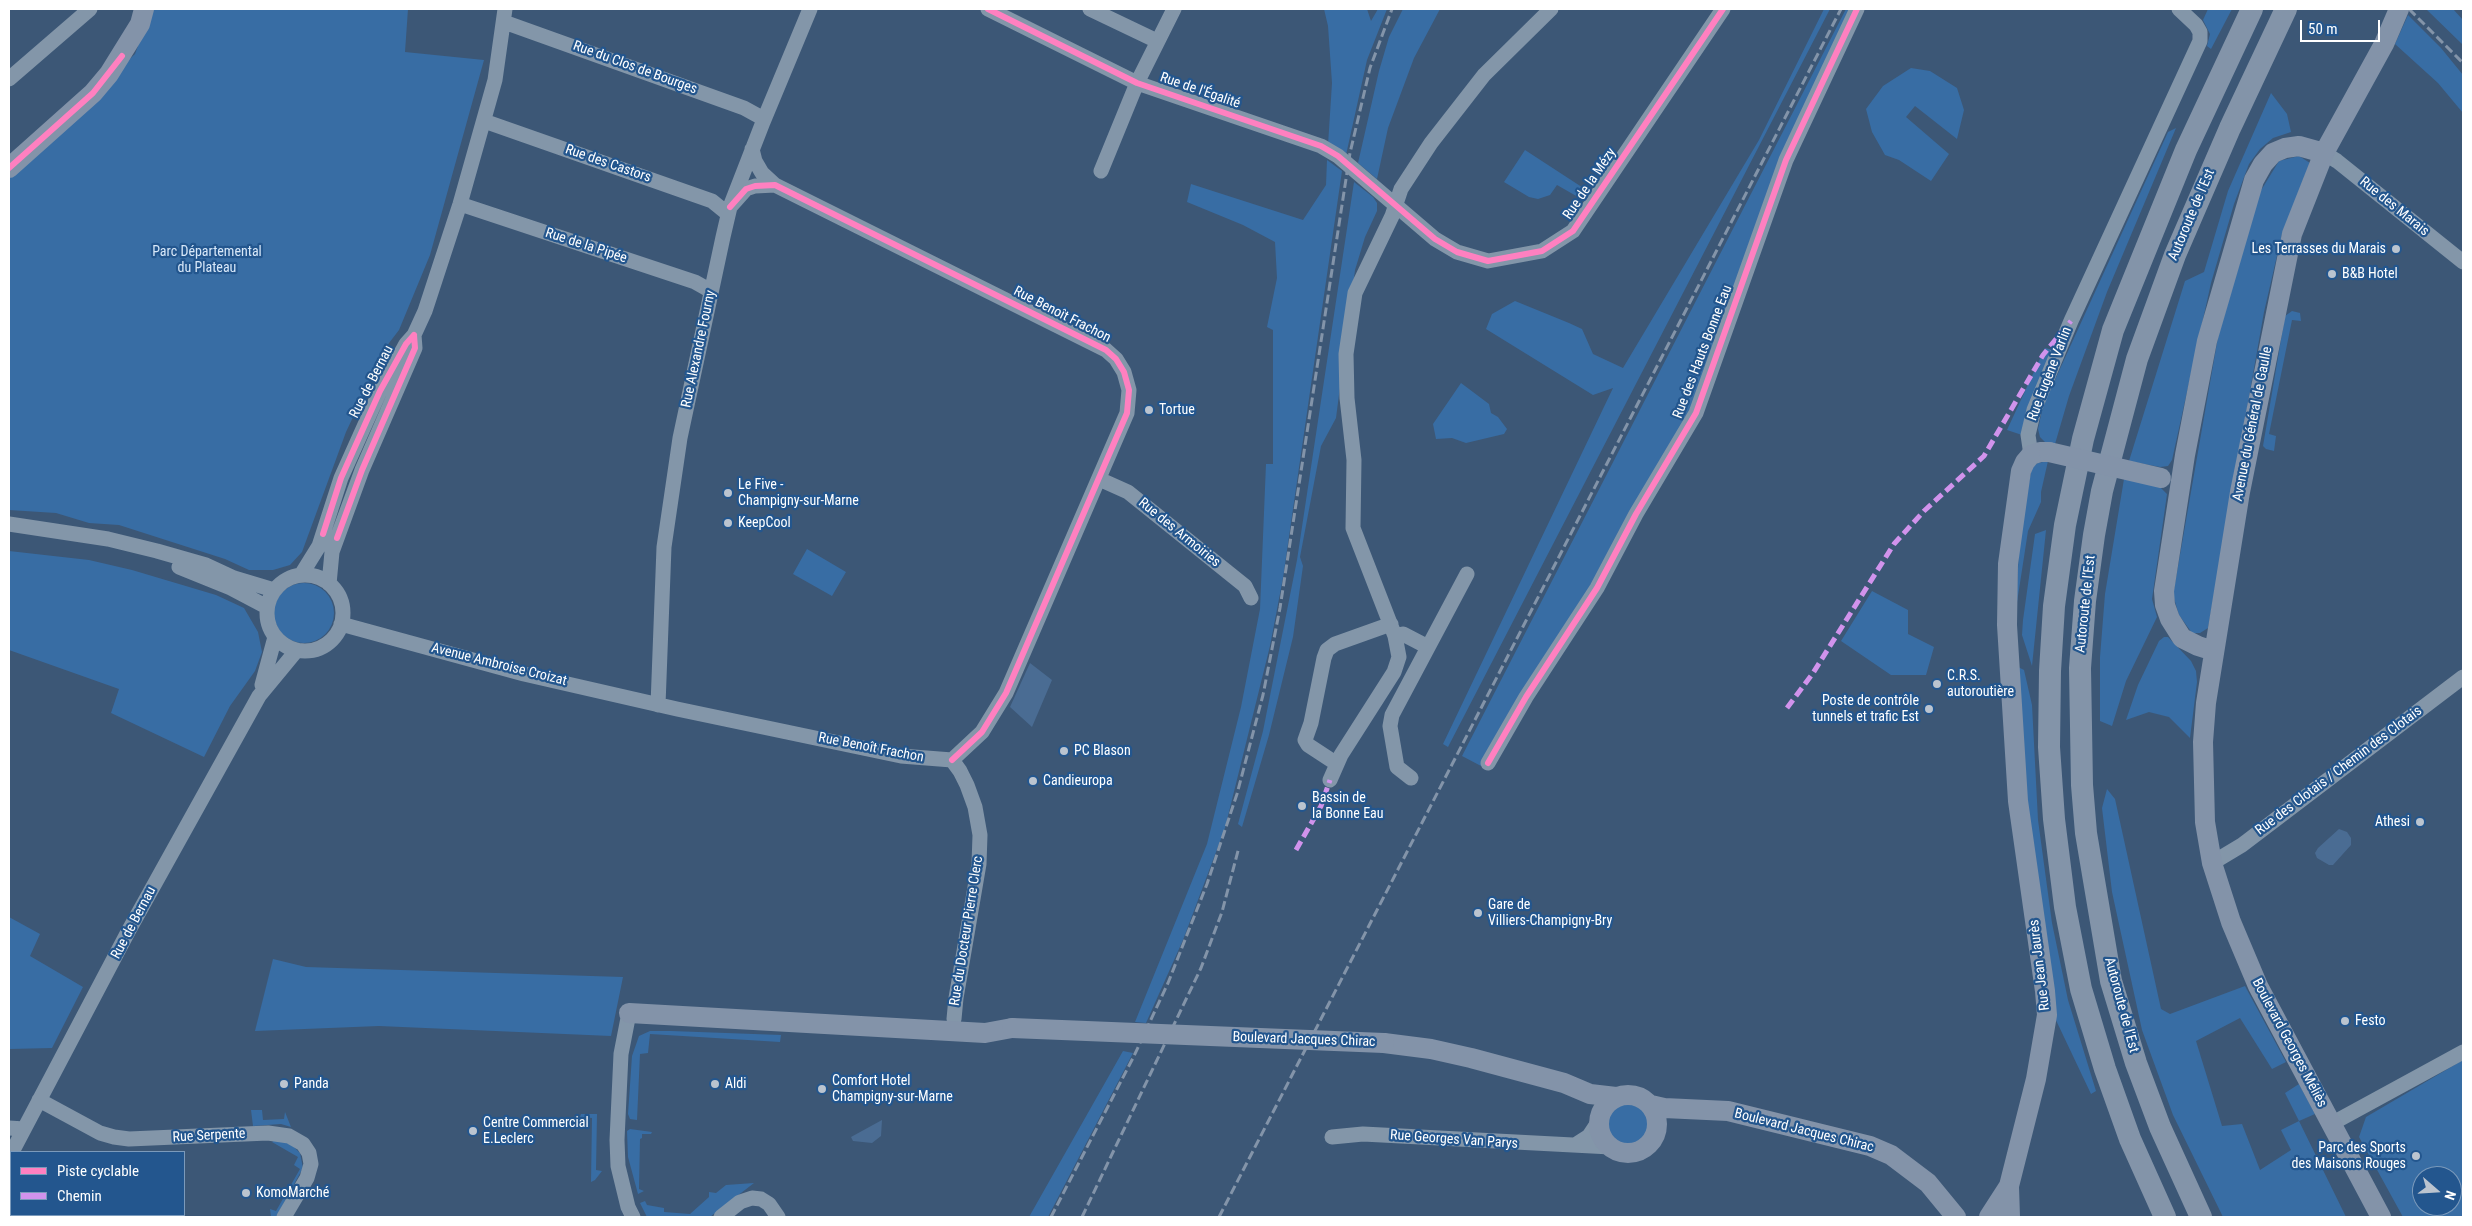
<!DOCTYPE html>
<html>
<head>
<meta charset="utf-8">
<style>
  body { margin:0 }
  #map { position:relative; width:2472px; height:1226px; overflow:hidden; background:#3c5776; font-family:"Roboto Condensed",sans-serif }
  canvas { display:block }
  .frame { position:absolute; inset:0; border:10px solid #fff; pointer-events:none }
  .legend { position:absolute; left:10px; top:1151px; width:175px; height:65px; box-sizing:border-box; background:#23568e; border:1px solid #7b9abb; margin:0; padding:6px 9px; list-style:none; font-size:15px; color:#fff }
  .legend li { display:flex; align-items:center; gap:10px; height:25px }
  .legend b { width:25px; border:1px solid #7b9abb }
  .north { position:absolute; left:2412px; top:1166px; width:50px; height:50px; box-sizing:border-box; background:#23568e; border:1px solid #7b9abb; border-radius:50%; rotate:109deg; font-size:14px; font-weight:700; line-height:20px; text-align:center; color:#fff }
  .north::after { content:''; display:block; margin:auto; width:18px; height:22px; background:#bbc4cf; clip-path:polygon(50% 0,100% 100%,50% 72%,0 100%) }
  .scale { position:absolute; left:2300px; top:20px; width:80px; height:22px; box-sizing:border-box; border:2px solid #fff; border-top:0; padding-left:6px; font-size:15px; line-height:18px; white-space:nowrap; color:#fff; -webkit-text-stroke:4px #23568e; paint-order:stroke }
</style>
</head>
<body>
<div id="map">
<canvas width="2472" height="1226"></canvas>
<div class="frame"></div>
<ul class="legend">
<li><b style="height:6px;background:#ff80c0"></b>Piste cyclable</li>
<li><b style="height:6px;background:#d193ec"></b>Chemin</li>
</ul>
<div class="north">N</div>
<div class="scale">50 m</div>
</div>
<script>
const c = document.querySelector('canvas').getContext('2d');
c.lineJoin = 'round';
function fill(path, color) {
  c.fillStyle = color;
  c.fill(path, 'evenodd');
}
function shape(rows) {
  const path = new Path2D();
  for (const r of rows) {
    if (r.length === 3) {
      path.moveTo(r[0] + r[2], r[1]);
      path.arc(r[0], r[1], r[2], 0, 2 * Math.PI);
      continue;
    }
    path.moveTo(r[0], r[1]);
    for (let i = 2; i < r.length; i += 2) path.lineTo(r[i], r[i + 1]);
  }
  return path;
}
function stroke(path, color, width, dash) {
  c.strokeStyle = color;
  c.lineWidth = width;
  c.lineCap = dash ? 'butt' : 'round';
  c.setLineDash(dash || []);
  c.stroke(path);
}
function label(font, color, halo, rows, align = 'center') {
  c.font = font + ' "Roboto Condensed",sans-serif';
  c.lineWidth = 4.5;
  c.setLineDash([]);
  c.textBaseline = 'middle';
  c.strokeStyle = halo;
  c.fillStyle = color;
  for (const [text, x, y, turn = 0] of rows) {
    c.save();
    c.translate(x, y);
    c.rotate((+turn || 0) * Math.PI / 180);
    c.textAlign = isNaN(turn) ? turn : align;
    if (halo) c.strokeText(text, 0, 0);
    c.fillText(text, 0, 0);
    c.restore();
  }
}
const green = shape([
  [152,9,408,9,405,52,484,60,430,255,399,330,386,347,346,432,302,552,290,565,273,570,249,570,225,559,119,525,89,523,56,513,9,510,9,174,135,54],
  [1324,9,1367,9,1371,21,1378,9,1387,9,1367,60,1346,155,1328,145,1332,83,1328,26],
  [1403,9,1440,9,1414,58,1388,128,1377,179,1358,163,1379,71,1389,37],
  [1824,9,1830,9,1448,747,1443,744,1613,388,1593,395,1486,329,1492,314,1515,301,1569,323,1582,329,1593,354,1623,368,1759,140],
  [1846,9,1855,9,1772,183,1698,410,1593,594,1481,766,1462,756],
  [2208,9,2232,9,2211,49,2207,46,2210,34,2203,20],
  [2426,9,2453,9,2463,20,2463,45],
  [2408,15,2441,48,2463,75,2463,113,2438,83,2395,44],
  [1911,68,1930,71,1957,88,1964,110,1957,139,1915,106,1906,117,1949,154,1931,181,1899,160,1885,155,1872,132,1866,109,1883,86],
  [2271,93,2287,114,2291,132,2273,138,2260,149,2249,164,2234,204,2211,283,2172,460,2168,466,2160,467,2129,461,2185,281,2204,272,2228,191],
  [2176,128,2107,292,2069,396,2055,444,2045,442,2040,437,2038,429,2043,406,2168,132],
  [1525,150,1591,193,1585,201,1557,185,1550,195,1538,199,1529,197,1504,182],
  [2299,156,2310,163,2282,234,2264,312,2208,628,2200,633,2192,633,2179,615,2173,595,2218,337,2260,192,2279,161],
  [1327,160,1342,171,1283,578,1270,646,1225,828,1183,940,1146,1023,1135,1022,1207,844,1241,707,1260,609,1266,464,1273,464,1273,330,1267,327,1277,278,1275,242,1243,225,1187,202,1191,184,1303,220,1326,185],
  [1354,182,1373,197,1377,203,1377,211,1365,237,1355,270,1336,418,1321,446,1300,557,1303,566,1293,637,1269,735,1242,827,1238,824,1263,731,1297,560],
  [2292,311,2300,313,2301,321,2292,320,2269,434,2276,436,2274,451,2266,449,2263,446,2285,316],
  [2045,348,2053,350,2022,435,2007,430],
  [1461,383,1489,404,1491,413,1498,417,1507,429,1504,434,1466,443,1452,438,1436,439,1433,424],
  [2048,461,2041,492,2041,502,2028,531,2016,609,2020,528,2032,467,2038,463],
  [2124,479,2158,485,2167,494,2152,599,2157,617,2126,681,2112,726,2100,721,2100,657,2105,594],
  [2046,530,2032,666,2022,635,2023,620,2035,534],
  [807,549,846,572,832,596,793,574],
  [9,551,89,560,132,570,216,595,244,608,258,632,262,652,255,671,230,706,204,757,111,713,119,689,9,650],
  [304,613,30],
  [1872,591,1908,610,1908,634,1934,647,1926,675,1891,675,1841,641],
  [2164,637,2168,637,2191,661,2196,671,2197,682,2190,738,2169,717,2149,712,2126,720,2138,685,2159,641],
  [2016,666,2024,670,2032,705,2038,820,2052,923,2068,1000,2096,1091,2091,1094,2054,1016,2026,797],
  [2107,789,2115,799,2161,1009,2170,1014,2245,986,2286,1062,2272,1069,2240,1018,2196,1041,2222,1126,2242,1124,2260,1170,2291,1150,2281,1130,2299,1121,2285,1093,2299,1084,2315,1114,2299,1121,2346,1217,2223,1217,2173,1115,2142,1030,2112,892,2102,808],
  [9,917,40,934,30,956,83,987,52,1048,9,1049],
  [273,959,306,967,623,977,611,1036,379,1026,255,1031],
  [650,1031,671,1031,781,1035,780,1042,650,1034,648,1053,640,1054,637,1120,630,1119,628,1114,632,1056,639,1036],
  [1123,1051,1133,1053,1048,1217,1029,1217],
  [2463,1060,2463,1217,2403,1217,2359,1137,2366,1117],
  [2422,1176,2452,1176,2452,1206,2422,1206],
  [1630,1124,22],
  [251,1110,262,1110,263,1120,284,1119,285,1112,291,1127,281,1124,253,1126],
  [581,1114,597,1114,596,1170,602,1171,595,1180,591,1182,592,1118,580,1117],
  [630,1129,652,1132,651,1134,642,1134,642,1138,640,1139,639,1189,644,1191,638,1194,628,1157,627,1131],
  [275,1140,287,1142,294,1147,300,1153,303,1168,276,1217,271,1217,270,1209,276,1211,300,1169,294,1165,298,1157,272,1142],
  [754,1183,710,1217,647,1217,640,1203,645,1201,647,1205,664,1208,664,1212,690,1214,709,1197,709,1192,716,1193,726,1185]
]);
const water = shape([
  [1030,663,1052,680,1032,727,1010,707],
  [2339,829,2347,832,2351,838,2351,845,2333,865,2329,865,2317,858,2315,853,2318,848],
  [882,1120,881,1136,872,1143,853,1141,851,1137]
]);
const minor = shape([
  [988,9,1137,83,1321,146,1338,156,1435,239,1457,252,1488,261,1542,251,1573,231,1723,9],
  [1090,9,1157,41],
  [504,22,744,108,764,119],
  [9,79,90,9],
  [484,121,712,201,728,214],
  [752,149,755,161,762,173,775,185],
  [2324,153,2337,161,2463,262],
  [1101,171,1137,83,1174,9],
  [460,204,695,282,711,291],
  [730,207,746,189,755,186,775,185,1106,350,1116,359,1124,372,1129,390,1127,413,1006,693,982,732,952,760],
  [2031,455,2028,435,2034,410,2071,321,2200,41,2200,32,2196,25,2179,9],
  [1099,479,1128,492,1245,586,1251,598],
  [9,524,108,539,157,551,206,565,234,578,274,590],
  [179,567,231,588,267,607],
  [301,575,319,546,341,478,380,391,406,344,414,335,425,311,460,204,495,80,505,9],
  [305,613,38],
  [329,584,332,552,362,470,415,348,414,335],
  [341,624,524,674,677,709,901,756,952,760],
  [1395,636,1403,634,1428,647],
  [262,685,275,637],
  [658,705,664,547,680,438,723,237,730,207,763,122,810,9],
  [952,760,960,771,967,785,975,807,980,835,979,864,956,998,954,1019],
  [1488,763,1526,697,1597,588,1636,514,1696,413,1786,160,1857,9],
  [1337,764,1308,745,1305,740,1311,723,1324,658,1327,650,1335,644,1391,624],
  [1411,778,1397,767,1390,726,1392,715,1467,574],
  [1330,780,1341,755,1394,672,1399,657,1395,636,1353,528,1354,460,1347,398,1346,354,1355,293,1392,216,1401,189,1431,143,1484,75,1551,9],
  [2212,863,2242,845,2463,677],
  [629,1013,621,1054,617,1140,618,1166,628,1207,633,1217],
  [39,1100,100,1133,114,1137,129,1139,268,1133,289,1136,303,1144,309,1153,311,1164,307,1178,284,1217],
  [2331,1124,2463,1052],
  [9,1128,24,1129],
  [1332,1137,1363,1134,1611,1147],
  [1575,1145,1589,1136,1599,1121],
  [12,1152,129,930,259,696,297,650],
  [721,1217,740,1202,752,1198,761,1199,769,1204,778,1217]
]);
const major = shape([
  [9,168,93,93,109,74,140,24,144,9],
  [2214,651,2198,646,2182,638,2170,619,2165,605,2164,591,2185,455,2207,341,2254,180,2263,164,2273,153,2285,148,2299,146,2324,153],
  [629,1013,985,1033,1012,1028],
  [1384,1043,1431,1049,1471,1058,1564,1083,1590,1094,1616,1097],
  [1628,1124,29],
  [1651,1105,1664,1108,1728,1111,1870,1146,1891,1155,1928,1183,1956,1217],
  [1989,1217,2009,1186],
  [2010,1217,2009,1186,2036,1079,2047,1015,2045,991,2018,801,2007,625,2008,564,2021,471,2025,462,2031,455,2040,452,2049,452],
  [2381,1217,2258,986,2231,922,2212,863,2205,822,2203,742,2206,703,2240,492,2292,234,2324,153,2384,44,2399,9]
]);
const highway = shape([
  [2165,1217,2130,1139,2105,1069,2081,989,2065,907,2054,819,2049,747,2050,671,2054,606,2065,525,2083,439,2113,330,2186,150,2252,9],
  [2201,1217,2160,1127,2136,1063,2111,981,2086,833,2082,785,2080,668,2085,601,2094,535,2102,491,2137,359,2175,255,2230,128,2286,9]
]);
const rail = shape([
  [2409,9,2463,63],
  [1051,1217,1134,1056,1168,983,1207,884,1237,794,1263,695,1280,608,1350,153,1370,68,1392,9],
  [1082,1217,1201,968,1222,912,1239,847],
  [1219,1217,1841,9]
]);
const majorBridge = shape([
  [2049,452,2161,478],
  [1012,1028,1384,1043]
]);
const quiet = shape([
  [1787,708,1813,673,1894,544,1924,511,1984,456,2043,355,2071,321],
  [1296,850,1321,806,1330,780]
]);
const cycleway = shape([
  [988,9,1137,83,1321,146,1338,156,1435,239,1457,252,1488,261,1542,251,1573,231,1723,9],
  [9,168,93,93,122,56],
  [730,207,746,189,755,186,775,185,1106,350,1116,359,1124,372,1129,390,1127,413,1006,693,982,732,952,760],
  [323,534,341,478,380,391,406,344,414,335],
  [337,538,362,470,415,348,414,335],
  [1488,763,1526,697,1597,588,1636,514,1696,413,1786,160,1857,9]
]);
const markers = [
  [2396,249,5,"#bbc4cf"],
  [2332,274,5,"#bbc4cf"],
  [1149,410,5,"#bbc4cf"],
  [728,493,5,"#bbc4cf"],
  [728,523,5,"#bbc4cf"],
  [1937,684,5,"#bbc4cf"],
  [1929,709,5,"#bbc4cf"],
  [1064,751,5,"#bbc4cf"],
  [1033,781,5,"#bbc4cf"],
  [1302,806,5,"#bbc4cf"],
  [2420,822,5,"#bbc4cf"],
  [1478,913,5,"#bbc4cf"],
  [2345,1021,5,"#bbc4cf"],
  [284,1084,5,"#bbc4cf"],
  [715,1084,5,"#bbc4cf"],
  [822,1089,5,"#bbc4cf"],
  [473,1131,5,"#bbc4cf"],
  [2416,1156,5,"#bbc4cf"],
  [246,1193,5,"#bbc4cf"]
];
const streetNames = [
  ["Rue du Clos de Bourges",635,68,20],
  ["Rue de l'Égalité",1200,91,19],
  ["Rue des Castors",608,164,19],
  ["Rue de la Mézy",1590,184,-56],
  ["Rue des Marais",2394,207,39],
  ["Autoroute de l’Est",2192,215,-67],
  ["Rue de la Pipée",586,246,18],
  ["Rue Benoît Frachon",1062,315,27],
  ["Rue Alexandre Fourny",699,349,-78],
  ["Rue des Hauts Bonne Eau",1703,352,-69],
  ["Rue Eugène Varlin",2050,374,-69],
  ["Rue de Bernau",372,382,-63],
  ["Avenue du Général de Gaulle",2253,424,-79],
  ["Rue des Armoiries",1179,533,39],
  ["Autoroute de l’Est",2086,604,-84],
  ["Avenue Ambroise Croizat",499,665,14],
  ["Rue Benoît Frachon",871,748,11],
  ["Rue des Clotais / Chemin des Clotais",2339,771,-37],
  ["Rue de Bernau",134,923,-62],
  ["Rue du Docteur Pierre Clerc",967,931,-81],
  ["Rue Jean Jaurès",2040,965,-97],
  ["Autoroute de l’Est",2121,1005,75],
  ["Boulevard Jacques Chirac",1304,1040,2],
  ["Boulevard Georges Méliès",2289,1043,62],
  ["Boulevard Jacques Chirac",1804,1131,14],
  ["Rue Serpente",209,1136,-3],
  ["Rue Georges Van Parys",1454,1140,4]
];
const poiNames = [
  ["Les Terrasses du Marais",2386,249,"right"],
  ["B&B Hotel",2342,274],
  ["Tortue",1159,410],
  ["Le Five -",738,485],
  ["Champigny-sur-Marne",738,501],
  ["KeepCool",738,523],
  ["C.R.S.",1947,676],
  ["autoroutière",1947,692],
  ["Poste de contrôle",1919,701,"right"],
  ["tunnels et trafic Est",1919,717,"right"],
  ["PC Blason",1074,751],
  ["Candieuropa",1043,781],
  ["Bassin de",1312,798],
  ["la Bonne Eau",1312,814],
  ["Athesi",2410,822,"right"],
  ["Gare de",1488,905],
  ["Villiers-Champigny-Bry",1488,921],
  ["Festo",2355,1021],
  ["Comfort Hotel",832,1081],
  ["Champigny-sur-Marne",832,1097],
  ["Panda",294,1084],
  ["Aldi",725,1084],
  ["Centre Commercial",483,1123],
  ["E.Leclerc",483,1139],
  ["Parc des Sports",2406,1148,"right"],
  ["des Maisons Rouges",2406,1164,"right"],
  ["KomoMarché",256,1193]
];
const parkNames = [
  ["Parc Départemental",207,252],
  ["du Plateau",207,268]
];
fill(green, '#386da4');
fill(water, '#4a6c93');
stroke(minor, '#8396a9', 15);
stroke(major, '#8393a9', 20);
stroke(highway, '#8394a9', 22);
stroke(rail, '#8394a9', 3, [9, 4]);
stroke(majorBridge, '#8393a9', 20);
stroke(quiet, '#d193ec', 5, [10, 5]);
stroke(cycleway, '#ff80c0', 6);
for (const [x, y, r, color] of markers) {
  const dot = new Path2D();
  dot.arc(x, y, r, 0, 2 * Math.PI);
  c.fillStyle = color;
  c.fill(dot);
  stroke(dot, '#23568e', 2);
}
label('14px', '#fff', '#23568e', streetNames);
label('14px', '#fff', '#23568e', poiNames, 'left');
label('14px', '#d8e8f9', '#23568e', parkNames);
</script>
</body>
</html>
